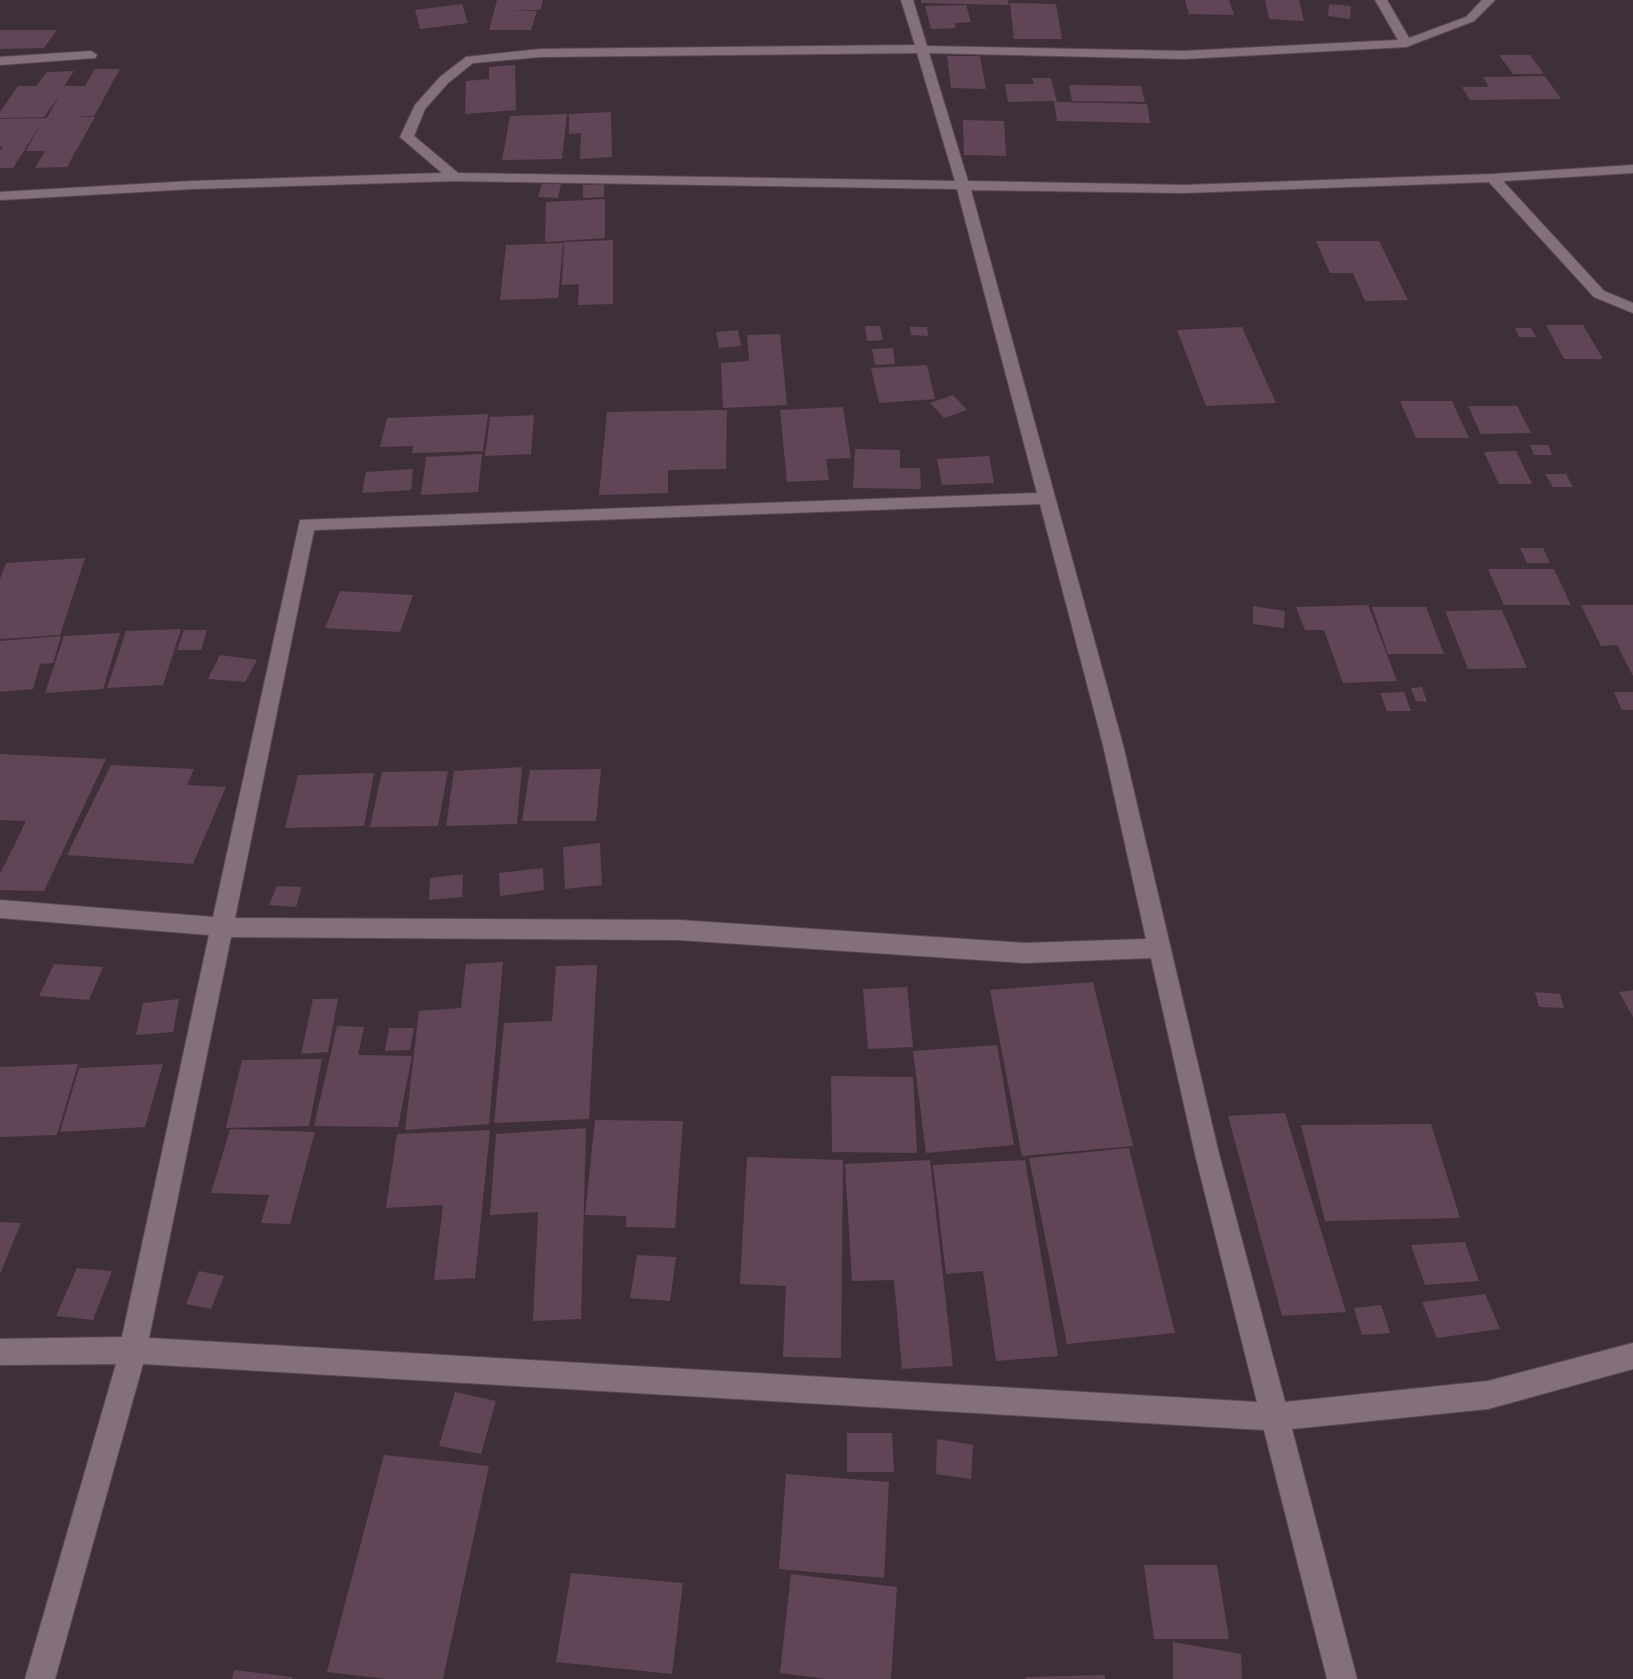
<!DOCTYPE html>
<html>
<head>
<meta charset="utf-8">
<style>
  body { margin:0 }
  canvas { display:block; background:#3f2f39 }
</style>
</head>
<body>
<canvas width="1633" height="1679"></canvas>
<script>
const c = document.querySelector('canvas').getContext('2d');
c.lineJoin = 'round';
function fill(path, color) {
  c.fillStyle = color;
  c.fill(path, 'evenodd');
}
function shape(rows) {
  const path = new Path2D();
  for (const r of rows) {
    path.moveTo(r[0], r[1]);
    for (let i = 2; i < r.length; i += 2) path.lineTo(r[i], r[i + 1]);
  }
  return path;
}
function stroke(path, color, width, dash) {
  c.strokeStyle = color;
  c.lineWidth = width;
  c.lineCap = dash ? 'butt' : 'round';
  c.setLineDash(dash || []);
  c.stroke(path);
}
const building = shape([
  [497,0,543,0,540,10,509,10,537,11,531,30,489,30],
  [921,0,1008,0,1009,5,921,3],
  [1185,0,1229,0,1234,15,1189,14],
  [1265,0,1299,0,1304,21,1269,19],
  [1010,3,1056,4,1062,39,1014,39],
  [462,4,468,23,420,29,415,10],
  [1329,4,1351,6,1350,19,1328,16],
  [966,5,971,22,954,23,956,28,931,29,925,6],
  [0,30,57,30,44,48,0,49],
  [1499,55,1530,55,1544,74,1513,74],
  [947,56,980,56,986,89,951,88],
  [515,65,516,110,465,114,466,81,489,79,489,67],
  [95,69,120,69,94,116,73,116,95,117,67,167,35,168,45,151,26,151,41,124,13,168,0,168,0,151,3,147,0,147,0,119,47,118,59,96,44,117,0,118,0,112,18,86,36,86,47,72,74,71,64,86,85,86],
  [1545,76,1561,99,1470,100,1462,87,1489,87,1483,77],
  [1032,78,1051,78,1057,102,1147,104,1150,123,1057,121,1054,101,1008,102,1005,84,1034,84],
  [1069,85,1141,86,1145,102,1072,101],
  [611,112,612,157,580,159,581,133,569,134,569,114],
  [567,114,562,159,502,160,510,116],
  [963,120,1004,121,1006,156,964,155],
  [542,184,561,184,558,198,538,197],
  [604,184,604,197,583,198,583,185],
  [605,199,605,238,545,242,546,202],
  [613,240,613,304,578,305,579,284,562,285,564,242],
  [1316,241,1379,241,1408,300,1365,301,1353,273,1330,273],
  [563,243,558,298,500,300,506,245],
  [1546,325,1583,325,1603,359,1564,359],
  [865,326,880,326,883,340,867,341],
  [910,327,927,327,928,336,911,335],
  [1242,327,1276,403,1206,406,1177,330],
  [1515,328,1531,328,1536,337,1519,337],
  [738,330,741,346,719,348,716,332],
  [780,334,787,405,723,408,721,363,749,361,747,335],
  [893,348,895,364,875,365,872,349],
  [927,365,935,399,879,403,871,368],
  [953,395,967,410,944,418,930,403],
  [1400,401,1452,401,1469,438,1416,438],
  [1468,406,1517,406,1531,433,1481,434],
  [843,407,851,458,826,459,829,480,787,482,780,410],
  [727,410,726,469,668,470,668,493,599,495,607,412],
  [488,414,483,451,412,453,413,446,380,447,387,418],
  [534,415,531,454,485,456,490,417],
  [1530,445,1548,445,1552,455,1534,455],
  [855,449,900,450,900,468,920,468,921,489,853,488],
  [1516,451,1532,484,1499,484,1484,452],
  [482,454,478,492,421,495,426,457],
  [989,456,994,483,942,485,937,459],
  [413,469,411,490,362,493,366,472],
  [1545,474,1566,474,1573,487,1553,487],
  [1520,548,1543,548,1550,563,1527,563],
  [85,558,60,635,0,639,0,579,6,563],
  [1488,569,1554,569,1571,605,1504,605],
  [340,591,413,595,400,632,325,628],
  [1368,605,1397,681,1343,683,1324,630,1305,630,1296,607],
  [1581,605,1633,605,1633,676,1617,645,1601,646],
  [1253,606,1285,611,1284,628,1253,624],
  [1372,607,1426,607,1444,654,1388,654],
  [1502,610,1527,668,1468,669,1445,611],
  [181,629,163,685,107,688,126,631],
  [184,630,207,630,201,650,177,650],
  [120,633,103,689,45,693,64,636],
  [61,636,53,663,40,664,33,689,0,692,0,641],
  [220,655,257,660,245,682,208,679],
  [1422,687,1427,702,1416,701,1411,688],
  [1404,692,1411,711,1387,711,1380,693],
  [1614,692,1633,692,1633,710,1622,710],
  [0,754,106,759,44,891,0,890,0,874,26,821,0,820],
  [111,765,194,769,187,785,226,787,193,864,67,855],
  [522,767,517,824,446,826,454,771],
  [601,769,596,821,522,821,530,770],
  [448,771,438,826,370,827,382,772],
  [374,773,364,826,285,828,298,775],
  [600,843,602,885,565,889,563,847],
  [543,868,544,890,500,896,499,873],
  [463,874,462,897,429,900,430,878],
  [277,886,302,887,296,907,269,905],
  [503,962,489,1124,405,1130,419,1011,461,1008,466,964],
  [54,964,103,967,89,1000,39,996],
  [597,965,589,1119,494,1123,504,1023,552,1021,556,966],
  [1093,982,1133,1146,1022,1156,990,990],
  [907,987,913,1047,868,1049,863,989],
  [1633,990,1633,1017,1619,992],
  [1535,992,1560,994,1564,1008,1539,1007],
  [179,999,173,1032,136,1035,143,1003],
  [313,999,338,999,328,1052,301,1054],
  [337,1026,364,1027,358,1055,412,1056,398,1127,314,1126],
  [389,1028,414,1028,410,1050,385,1051],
  [997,1045,1014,1145,926,1153,913,1051],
  [322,1059,309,1126,226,1128,242,1060],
  [78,1064,57,1135,0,1137,0,1067],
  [163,1064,145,1127,60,1132,79,1068],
  [831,1076,913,1077,917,1153,832,1152],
  [1285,1113,1346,1312,1282,1316,1228,1116],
  [595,1120,683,1121,675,1228,626,1227,626,1216,585,1215],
  [1431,1124,1460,1218,1325,1221,1301,1125],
  [586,1128,581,1319,533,1321,538,1212,490,1215,496,1134],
  [230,1129,315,1132,290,1224,261,1223,269,1195,211,1193],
  [490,1130,475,1278,434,1280,443,1205,386,1208,397,1134],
  [1129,1148,1175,1333,1067,1344,1029,1158],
  [747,1157,843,1160,841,1358,783,1357,786,1286,740,1284],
  [930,1160,953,1366,902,1369,894,1280,852,1281,845,1164],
  [1025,1160,1058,1356,996,1361,983,1271,946,1274,933,1165],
  [0,1222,21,1223,0,1274],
  [1465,1242,1479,1281,1425,1285,1411,1245],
  [637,1255,676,1257,670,1301,630,1298],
  [77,1268,112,1271,93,1320,56,1316],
  [199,1271,224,1276,211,1309,186,1304],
  [1485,1294,1500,1329,1437,1338,1422,1302],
  [1381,1305,1390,1333,1362,1335,1354,1308],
  [455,1392,496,1401,481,1454,439,1446],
  [847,1433,892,1433,894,1472,847,1472],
  [937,1439,973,1445,971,1479,936,1474],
  [384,1455,489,1466,443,1679,386,1679,327,1672],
  [786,1474,889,1482,884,1578,779,1569],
  [1144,1565,1217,1565,1229,1639,1154,1639],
  [571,1573,683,1583,672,1674,556,1662],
  [791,1574,897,1587,891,1679,827,1679,780,1673],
  [1173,1642,1241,1654,1242,1679,1173,1679],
  [234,1670,292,1677,292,1679,232,1679],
  [1105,1675,1105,1679,1026,1679,1026,1677]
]);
const minor = shape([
  [901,0,913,0,927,46,1183,51,1398,40,1375,0,1387,0,1409,38,1466,17,1482,0,1495,0,1474,21,1406,47,1183,59,929,53,968,181,1184,185,1493,174,1633,165,1633,173,1503,181,1604,291,1633,303,1633,313,1594,297,1489,182,1184,193,971,190,1123,745,1219,1154,1285,1402,1488,1381,1633,1343,1633,1369,1488,1409,1292,1429,1357,1679,1327,1679,1264,1430,143,1364,55,1679,25,1679,116,1364,0,1365,0,1339,122,1337,209,935,0,918,0,900,213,917,300,520,1037,493,957,189,455,181,192,189,0,200,0,192,192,181,442,173,400,137,415,105,440,77,466,57,540,49,915,45,901,0],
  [917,53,955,181,458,173,414,136,425,109,448,83,473,63,540,57,917,53],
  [1040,504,1103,745,1146,939,1025,943,679,920,235,918,314,530,1040,504],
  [231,937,679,940,1025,963,1151,958,1195,1154,1257,1402,149,1338,231,937],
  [91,51,97,55,95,58,0,65,0,57,91,51]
]);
fill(building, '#5f4556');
stroke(minor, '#584b54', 2);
fill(minor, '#83707c');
</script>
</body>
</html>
